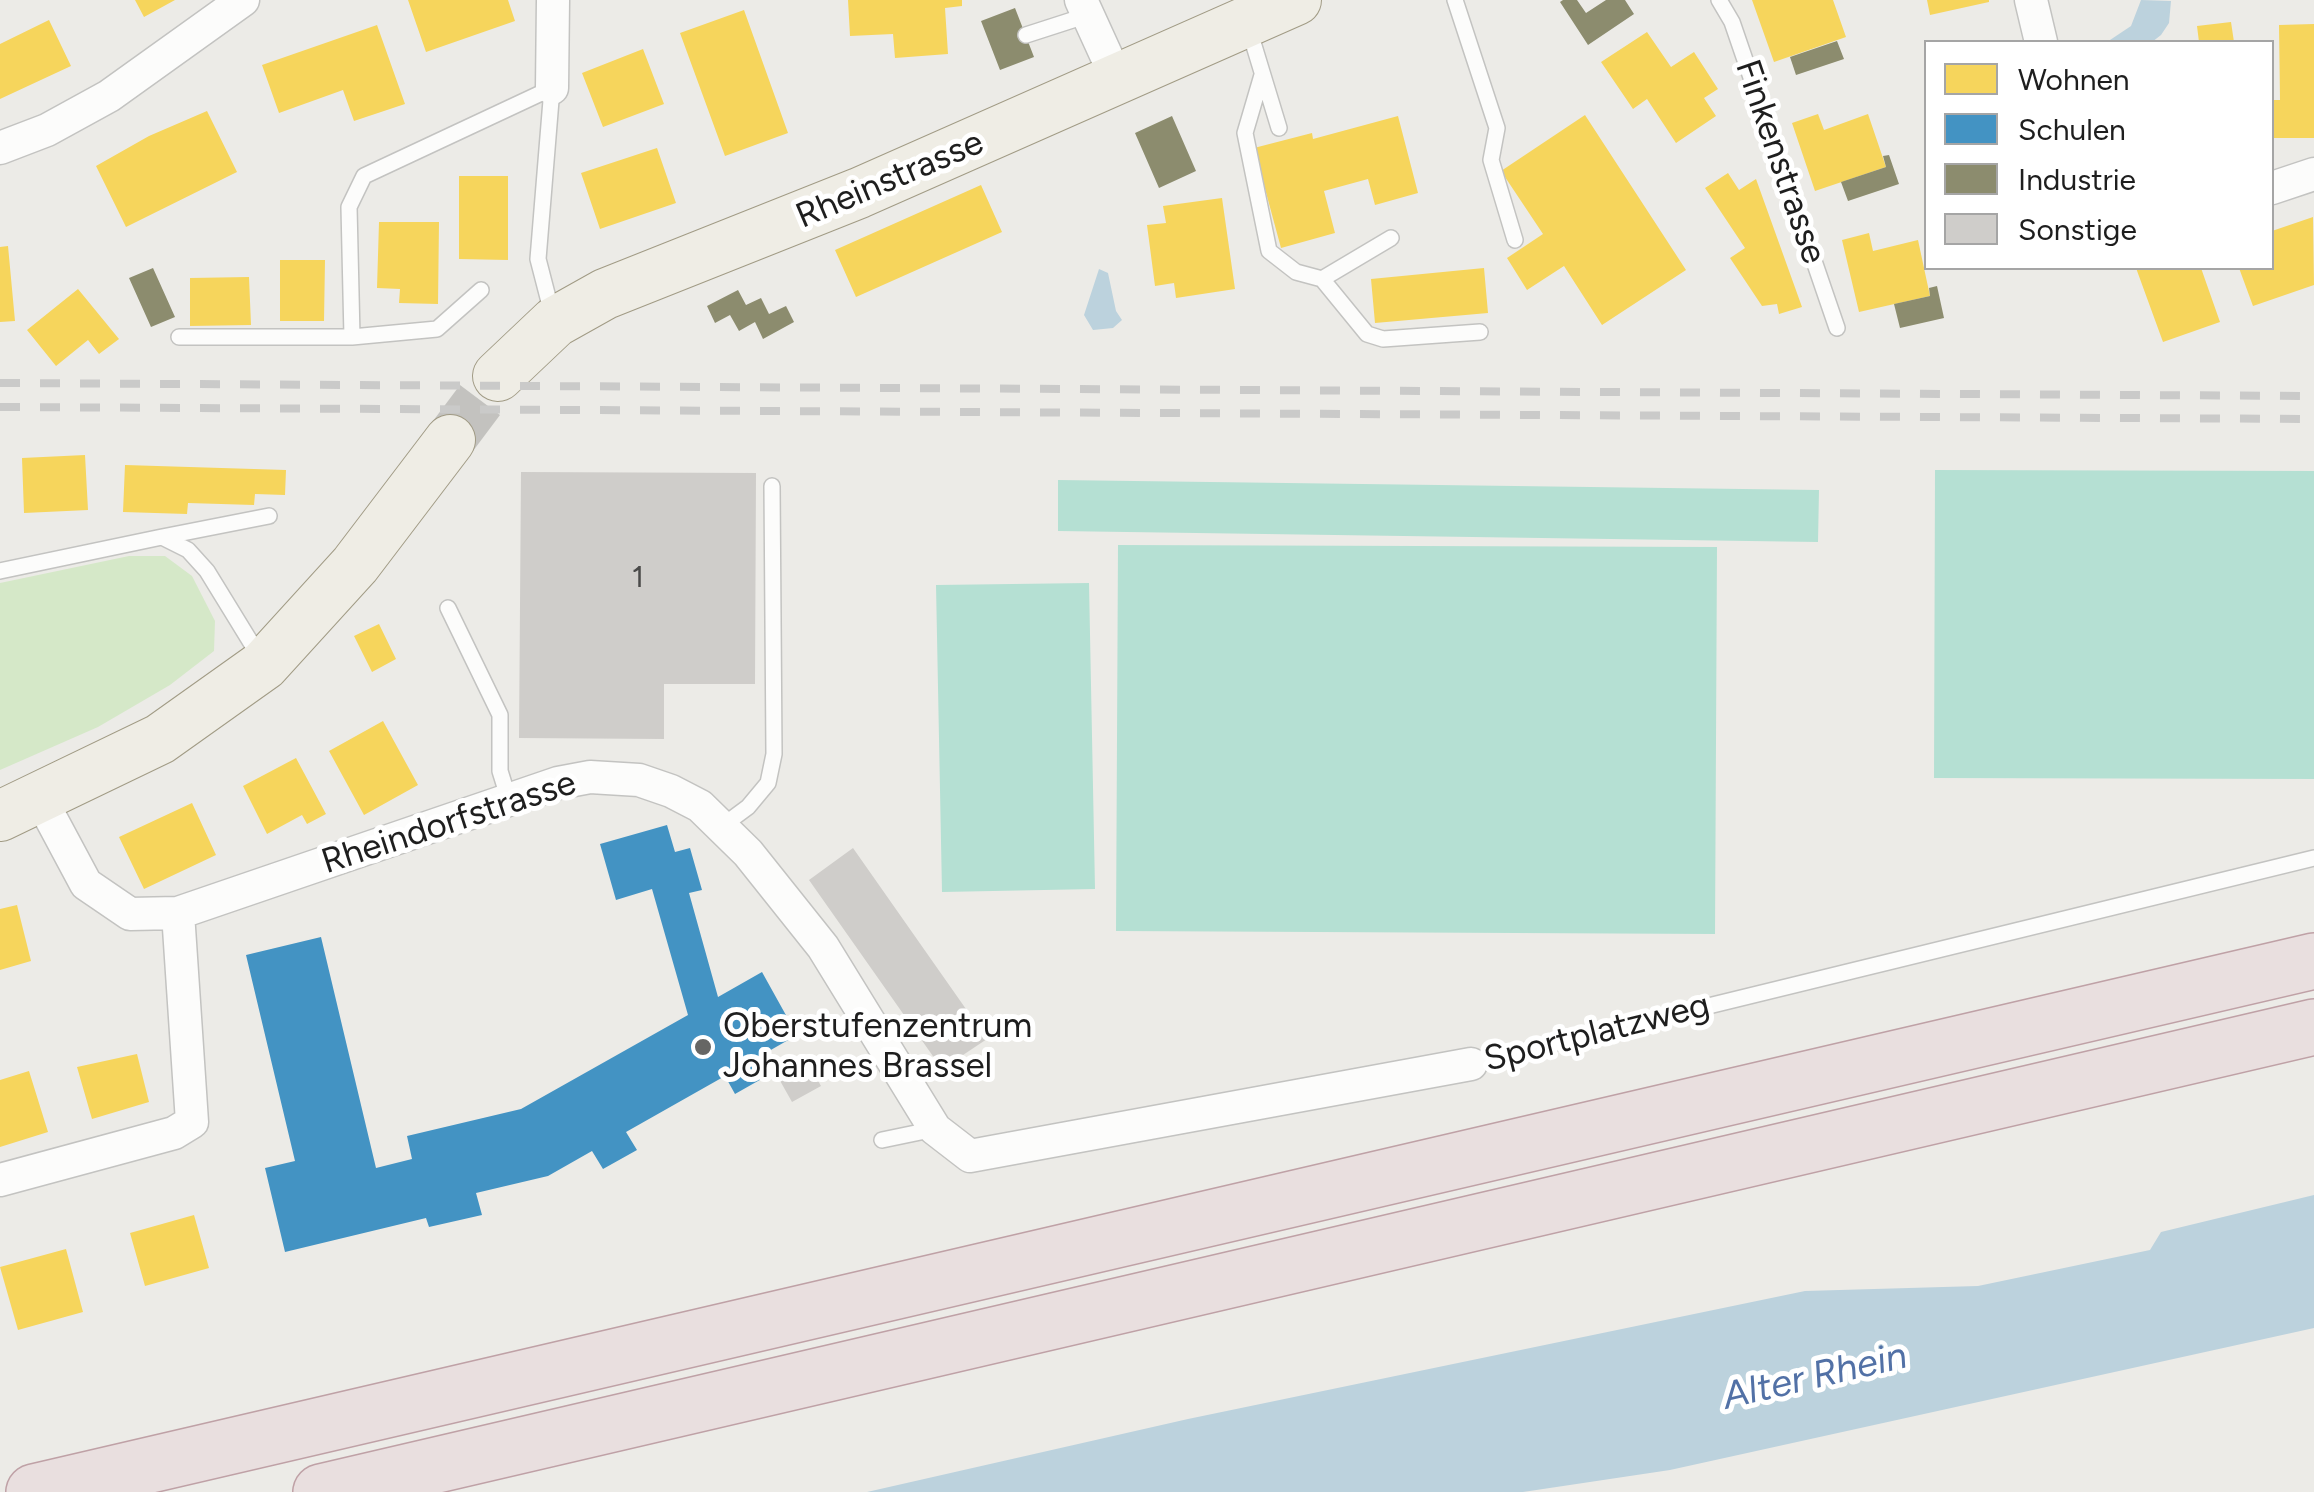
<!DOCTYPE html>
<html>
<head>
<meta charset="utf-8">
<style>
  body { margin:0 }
  #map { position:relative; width:2314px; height:1492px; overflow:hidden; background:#ecebe7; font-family:Figtree,sans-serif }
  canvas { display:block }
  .legend { position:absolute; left:1924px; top:40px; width:350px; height:230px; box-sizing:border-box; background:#fff; border:2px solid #a5a5a5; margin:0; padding:12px 18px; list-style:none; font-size:30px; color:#1e1e1e }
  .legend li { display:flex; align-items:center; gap:20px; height:50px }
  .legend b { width:50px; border:2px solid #a5a5a5 }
</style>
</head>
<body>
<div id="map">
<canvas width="2314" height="1492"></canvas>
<ul class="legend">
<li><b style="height:28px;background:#f6d55c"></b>Wohnen</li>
<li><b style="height:28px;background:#4393c3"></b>Schulen</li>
<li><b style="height:28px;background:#8c8c6e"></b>Industrie</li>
<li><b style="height:28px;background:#cfcdca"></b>Sonstige</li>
</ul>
</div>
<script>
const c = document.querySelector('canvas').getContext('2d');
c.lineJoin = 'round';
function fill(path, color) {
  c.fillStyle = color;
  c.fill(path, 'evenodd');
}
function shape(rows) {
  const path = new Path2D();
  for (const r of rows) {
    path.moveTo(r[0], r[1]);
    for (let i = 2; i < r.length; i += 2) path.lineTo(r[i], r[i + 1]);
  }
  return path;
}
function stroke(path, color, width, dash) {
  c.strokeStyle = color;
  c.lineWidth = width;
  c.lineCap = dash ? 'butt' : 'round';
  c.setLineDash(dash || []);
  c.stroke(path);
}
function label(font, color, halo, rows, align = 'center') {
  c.font = font + ' Figtree,sans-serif';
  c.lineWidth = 10;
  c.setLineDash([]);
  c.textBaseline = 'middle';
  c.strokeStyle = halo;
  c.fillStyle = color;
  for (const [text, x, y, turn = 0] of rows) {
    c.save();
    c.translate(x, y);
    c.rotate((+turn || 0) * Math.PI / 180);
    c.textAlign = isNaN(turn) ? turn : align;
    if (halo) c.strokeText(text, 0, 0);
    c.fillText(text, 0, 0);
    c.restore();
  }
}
const grass = shape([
  [129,556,165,556,192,576,215,621,214,651,170,685,98,727,0,770,0,583]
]);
const pitch = shape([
  [1935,470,2314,471,2314,779,1934,778],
  [1058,480,1819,490,1818,542,1058,531],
  [1118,545,1717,547,1715,934,1116,931],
  [1089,583,1095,889,942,892,936,585]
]);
const water = shape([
  [2141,0,2171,1,2169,23,2161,35,2152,42,2107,42,2131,26],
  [1099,269,1108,273,1116,311,1122,320,1113,328,1093,330,1084,315],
  [2314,1195,2314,1328,1670,1470,1523,1492,867,1492,1188,1419,1805,1291,1978,1286,2150,1250,2161,1232]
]);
const homes = shape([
  [135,0,175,0,144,17],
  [408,0,508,0,515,21,426,52],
  [848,0,962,0,962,6,945,8,948,54,895,58,893,34,850,36],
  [1752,0,1833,0,1846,37,1774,62],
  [1927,0,1989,0,1989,2,1930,15],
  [744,10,788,133,725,156,680,33],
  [49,20,71,66,0,99,0,44],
  [2231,22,2234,42,2199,42,2197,26],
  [2314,24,2314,138,2272,138,2272,100,2280,100,2279,25],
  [377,25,405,104,354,121,343,90,279,113,262,65],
  [1647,32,1671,67,1694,52,1718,89,1704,98,1716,116,1676,143,1647,99,1633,109,1601,62],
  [643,49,664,104,603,127,582,73],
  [207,111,237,172,126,227,96,166,149,136],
  [1818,114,1824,130,1868,114,1886,167,1815,191,1792,123],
  [1585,115,1686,270,1602,325,1564,266,1527,290,1507,258,1543,234,1501,171],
  [1398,116,1418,193,1375,205,1368,179,1324,191,1335,233,1281,248,1254,148,1312,133,1313,139],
  [657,148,676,203,600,229,581,173],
  [1728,173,1739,190,1756,179,1802,307,1779,314,1777,304,1762,306,1730,258,1745,248,1705,188],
  [459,176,508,176,508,260,459,259],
  [981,185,1002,232,856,297,835,250],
  [1222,198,1235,289,1176,298,1174,283,1155,286,1147,225,1166,223,1163,206],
  [2313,217,2314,285,2253,306,2239,268,2272,268,2272,231],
  [379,222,439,222,438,304,399,303,400,289,377,288],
  [1869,233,1873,251,1918,240,1930,296,1859,312,1842,240],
  [8,246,15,321,0,322,0,247],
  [280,260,325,260,324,321,280,321],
  [1484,268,1488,313,1375,323,1371,279],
  [2136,268,2201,268,2220,322,2163,342],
  [249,277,251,325,190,326,190,278],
  [78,289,119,339,99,354,88,340,56,366,27,330],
  [85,455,88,510,24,513,22,458],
  [125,465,286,470,285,495,255,494,254,505,188,503,187,514,123,512],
  [379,624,396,659,372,672,354,636],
  [383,721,418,785,364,815,329,751],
  [296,758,326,814,307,824,302,815,267,834,243,786],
  [192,803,216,855,144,889,119,837],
  [17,905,31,961,0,970,0,909],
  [137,1054,149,1102,92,1119,77,1067],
  [29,1071,48,1132,0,1147,0,1080],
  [194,1215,209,1268,145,1286,130,1233],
  [66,1249,83,1312,18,1330,0,1267]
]);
const schools = shape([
  [667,825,675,852,690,848,702,890,689,893,718,997,762,972,797,1035,755,1059,765,1077,735,1094,725,1076,626,1132,637,1150,603,1169,592,1151,548,1176,476,1193,482,1215,429,1227,426,1218,285,1252,265,1168,295,1161,246,955,321,937,376,1168,412,1159,407,1136,521,1109,688,1015,652,889,616,900,600,844]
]);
const industry = shape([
  [1563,0,1577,0,1586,13,1606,0,1625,0,1634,14,1588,45,1560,2],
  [1015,8,1034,57,1000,70,981,21],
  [1837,41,1844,59,1796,75,1790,57],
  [1172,116,1196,171,1159,188,1135,133],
  [1889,155,1899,184,1848,201,1841,182,1886,167,1883,156],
  [153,268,175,317,151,327,129,278],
  [1937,286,1944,318,1900,328,1894,304,1930,296,1929,288],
  [738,290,746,305,761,298,769,314,786,306,794,322,763,339,755,322,739,331,730,315,715,323,707,306]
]);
const building = shape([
  [521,472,756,473,755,684,664,684,664,739,519,738],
  [853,848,987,1039,942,1069,809,880],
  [803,1054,821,1086,792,1102,774,1070]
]);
const primaryTunnel = shape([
  [450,440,498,376]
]);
const service = shape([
  [1455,0,1497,128,1491,160,1515,240],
  [1719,0,1732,22,1837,328],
  [1248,26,1279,128],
  [1026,35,1088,15],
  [1262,75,1245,133,1269,251,1296,272,1322,279,1367,334,1383,339,1480,332],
  [552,88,538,259,553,317],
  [1322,279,1391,238],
  [179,337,352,337,349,207,364,176,552,88],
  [352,337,437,329,481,290],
  [162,537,269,516],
  [0,571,162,537,188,550,207,571,261,659],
  [448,608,500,715,500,771,509,800],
  [721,827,748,807,768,783,774,754,772,486],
  [1471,1064,2314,858],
  [882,1140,935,1129]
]);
const minor = shape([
  [1081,0,1117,79],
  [2031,0,2041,42],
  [552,88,553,0],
  [0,148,47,130,109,96,243,0],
  [2272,188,2314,174],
  [40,798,86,884,130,914,178,913,558,783,590,777,639,780,671,791,700,806,748,853,823,947,935,1129,970,1156,1471,1064],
  [0,1180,174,1133,192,1122,178,913]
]);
const primary = shape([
  [498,376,555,322,605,294,859,193,1296,0],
  [0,816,160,739,264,665,355,565,450,440]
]);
const motorway = shape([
  [34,1492,2314,961],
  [321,1492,2314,1027]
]);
const rail = shape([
  [0,383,2314,396],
  [0,407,2314,419]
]);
const markers = [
  [703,1047,10,"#666664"]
];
const numberNames = [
  ["1",638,578]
];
const streetNames = [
  ["Finkenstrasse",1780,162,71],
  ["Rheinstrasse",890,180,-23],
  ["Rheindorfstrasse",449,823,-18],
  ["Sportplatzweg",1597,1033,-14]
];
const poiNames = [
  ["Oberstufenzentrum",723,1027],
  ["Johannes Brassel",723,1067]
];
const waterNames = [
  ["Alter Rhein",1815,1377,-13]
];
fill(grass, '#d5e8c8');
fill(pitch, '#b5e0d3');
fill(water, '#bcd2dd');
fill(homes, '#f6d55c');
fill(schools, '#4393c3');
fill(industry, '#8c8c6e');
fill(building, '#cfcdca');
stroke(primaryTunnel, '#c3c2bf', 50, [50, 25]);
stroke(service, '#c3c3c1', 18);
stroke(minor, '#c3c3c1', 35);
stroke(primary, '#a19b85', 52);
stroke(motorway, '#bfa1a6', 58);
stroke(service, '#fcfcfb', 15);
stroke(minor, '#fcfcfb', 32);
stroke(primary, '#efede5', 50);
stroke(motorway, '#e9dfdf', 55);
stroke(rail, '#cacac9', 8, [20, 20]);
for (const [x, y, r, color] of markers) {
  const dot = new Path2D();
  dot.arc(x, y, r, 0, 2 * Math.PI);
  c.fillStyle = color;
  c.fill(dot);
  stroke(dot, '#fff', 4);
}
label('30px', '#4a4a49', null, numberNames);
label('35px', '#1e1e1e', '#fff', streetNames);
label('35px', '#1e1e1e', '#fff', poiNames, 'left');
label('italic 38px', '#5271a6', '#fff', waterNames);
</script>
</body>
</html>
